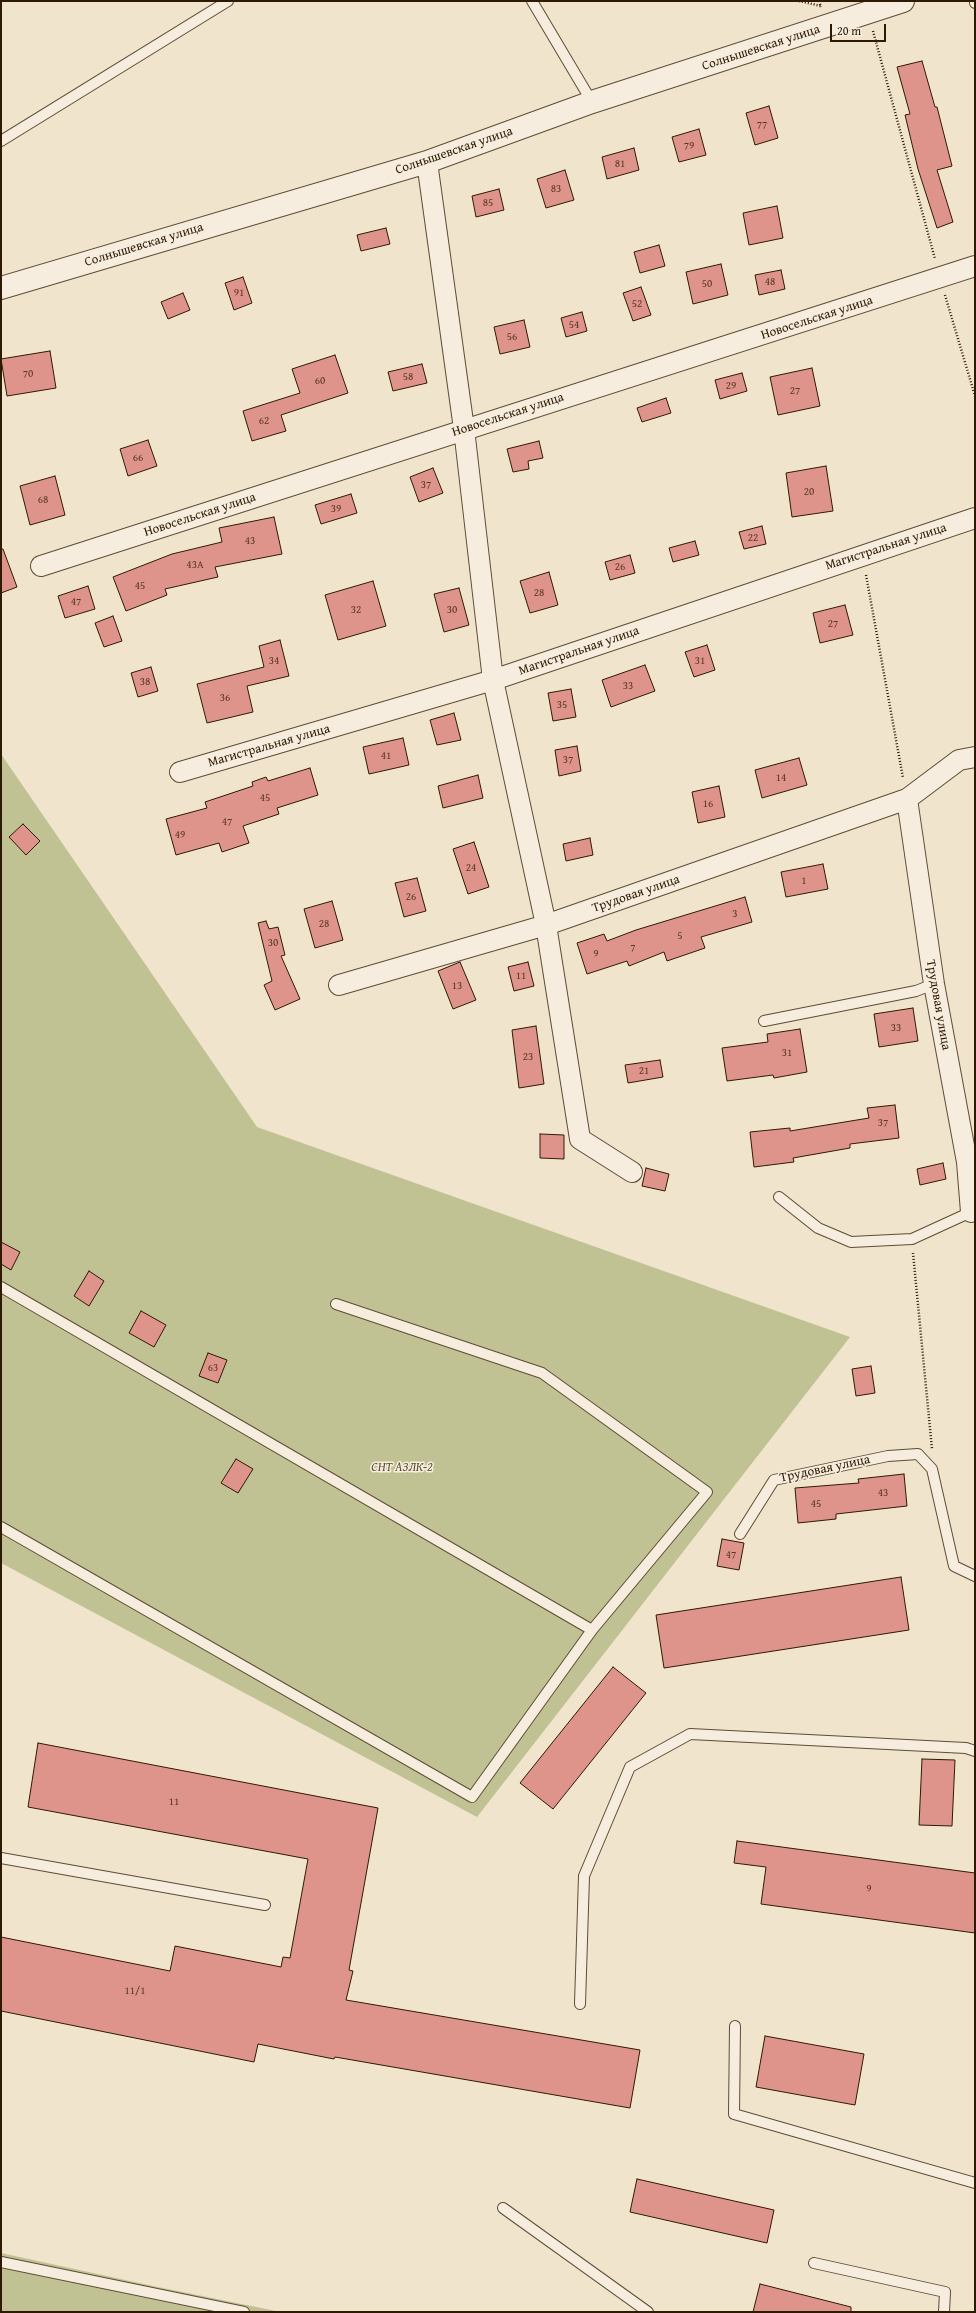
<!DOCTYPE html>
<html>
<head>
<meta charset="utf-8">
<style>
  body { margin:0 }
  #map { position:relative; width:976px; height:2313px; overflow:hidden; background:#f1e4cc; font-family:"Gentium Book Plus",serif }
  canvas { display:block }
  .frame { position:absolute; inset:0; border:2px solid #2e1a02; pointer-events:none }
  .scale { position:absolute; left:830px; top:24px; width:56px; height:18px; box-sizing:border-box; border:2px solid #2e1a02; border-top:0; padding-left:5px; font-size:12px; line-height:14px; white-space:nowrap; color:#2e1a02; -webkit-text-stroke:3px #f6edde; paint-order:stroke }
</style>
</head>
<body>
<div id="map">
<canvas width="976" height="2313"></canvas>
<div class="frame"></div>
<div class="scale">20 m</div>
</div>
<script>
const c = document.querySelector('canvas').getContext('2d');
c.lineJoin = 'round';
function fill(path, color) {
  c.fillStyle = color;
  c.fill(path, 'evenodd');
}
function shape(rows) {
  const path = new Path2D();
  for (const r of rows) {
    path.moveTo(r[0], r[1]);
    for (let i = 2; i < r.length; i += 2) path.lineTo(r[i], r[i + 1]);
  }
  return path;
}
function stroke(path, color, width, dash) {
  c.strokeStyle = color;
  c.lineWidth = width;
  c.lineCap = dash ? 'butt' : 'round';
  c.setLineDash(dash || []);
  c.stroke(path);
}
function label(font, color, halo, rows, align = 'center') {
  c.font = font + ' "Gentium Book Plus",serif';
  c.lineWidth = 3;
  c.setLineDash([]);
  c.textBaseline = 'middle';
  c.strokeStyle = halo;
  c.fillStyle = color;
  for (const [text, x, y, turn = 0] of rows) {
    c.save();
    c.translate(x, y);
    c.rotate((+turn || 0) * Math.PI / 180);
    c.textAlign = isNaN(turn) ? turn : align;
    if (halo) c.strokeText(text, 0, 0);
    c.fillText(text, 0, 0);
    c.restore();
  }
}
const green = shape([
  [1,754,257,1127,850,1337,477,1817,1,1563],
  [1,2253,153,2286,281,2312,1,2312]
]);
const building = shape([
  [922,61,935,107,937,107,952,166,937,170,953,222,937,228,918,169,905,115,910,114,897,67,922,61],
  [769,106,778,138,755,145,746,113,769,106],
  [699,129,706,155,679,162,672,137,699,129],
  [634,148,639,170,607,179,602,157,634,148],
  [565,170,574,200,546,208,537,179,565,170],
  [499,189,504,210,476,217,472,196,499,189],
  [777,206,783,238,749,245,743,213,777,206],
  [386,228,390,244,361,251,357,235,386,228],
  [659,245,665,266,640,273,634,252,659,245],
  [721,264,728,295,693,304,686,272,721,264],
  [781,270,785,289,759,295,755,275,781,270],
  [243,277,252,303,234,310,225,283,243,277],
  [641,287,651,315,633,321,623,293,641,287],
  [183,293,190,310,168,319,161,302,183,293],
  [582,312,587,331,566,337,561,318,582,312],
  [524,320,530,347,500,354,494,327,524,320],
  [50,351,56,388,7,396,1,359,50,351],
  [335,355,348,393,281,415,286,431,252,441,243,411,300,393,292,369,335,355],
  [422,364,427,383,393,391,388,372,422,364],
  [812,368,820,406,778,415,770,377,812,368],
  [742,373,747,391,720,399,715,380,742,373],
  [666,398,671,413,642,422,637,408,666,398],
  [148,440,157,466,128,476,120,449,148,440],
  [539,441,543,458,528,461,529,469,513,472,507,449,539,441],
  [826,466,833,511,792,517,786,473,826,466],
  [433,468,443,493,419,502,410,477,433,468],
  [55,476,65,515,30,525,20,486,55,476],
  [351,494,357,513,321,524,315,505,351,494],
  [274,517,282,554,215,567,218,577,165,589,167,595,126,611,113,577,172,554,222,542,219,528,274,517],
  [762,526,766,544,744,549,739,532,762,526],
  [695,541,699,555,673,562,669,548,695,541],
  [1,549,3,549,17,587,1,593,1,549],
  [630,555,635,573,610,580,605,562,630,555],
  [549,572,558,605,530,613,520,581,549,572],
  [373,581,386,626,338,640,325,595,373,581],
  [88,586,95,609,65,618,58,596,88,586],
  [459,588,469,625,444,632,434,594,459,588],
  [845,605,853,635,820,643,813,613,845,605],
  [113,616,122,641,104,647,95,623,113,616],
  [280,640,289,676,247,686,253,712,207,723,197,684,264,667,259,646,280,640],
  [707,645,715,670,694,677,685,652,707,645],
  [645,665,655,691,611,707,602,680,645,665],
  [151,667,158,691,138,697,131,673,151,667],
  [571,689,576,717,553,721,548,693,571,689],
  [454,713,461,740,437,745,430,720,454,713],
  [403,738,409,765,369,774,363,747,403,738],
  [577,746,581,771,559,776,555,750,577,746],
  [799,758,807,785,762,798,755,770,799,758],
  [310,768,318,795,277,808,279,814,243,826,249,843,222,852,219,843,176,855,166,819,207,808,205,802,253,786,252,782,266,777,268,781,310,768],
  [478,775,483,798,443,808,438,786,478,775],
  [719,786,725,817,698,823,692,792,719,786],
  [23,824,40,841,26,855,9,837,23,824],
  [590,838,593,855,566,861,563,844,590,838],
  [474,842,489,887,468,894,453,849,474,842],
  [823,864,828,889,786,897,781,872,823,864],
  [417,878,426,911,404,917,395,883,417,878],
  [745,897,752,922,701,937,705,948,667,961,664,952,629,966,627,961,587,974,577,943,604,934,607,941,636,930,745,897],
  [332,901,343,940,315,948,304,909,332,901],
  [266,921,269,929,278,927,285,955,281,956,300,999,275,1010,264,985,272,981,258,923,266,921],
  [460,962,476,1000,453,1009,438,971,460,962],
  [528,962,534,986,514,991,508,967,528,962],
  [913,1008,918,1041,879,1047,874,1014,913,1008],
  [536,1026,544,1084,519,1088,512,1030,536,1026],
  [800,1029,807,1072,774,1078,773,1075,727,1081,722,1048,768,1042,767,1034,800,1029],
  [660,1060,663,1077,628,1083,625,1065,660,1060],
  [895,1105,899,1138,850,1144,850,1148,793,1158,794,1162,754,1167,750,1132,790,1128,790,1131,869,1118,867,1108,895,1105],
  [540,1134,564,1135,564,1159,540,1158,540,1134],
  [943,1163,946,1179,920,1185,917,1169,943,1163],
  [646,1168,669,1174,665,1191,642,1186,646,1168],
  [1,1242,20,1252,11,1270,1,1264,1,1242],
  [89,1271,104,1281,89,1306,74,1296,89,1271],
  [141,1311,166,1325,154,1347,129,1333,141,1311],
  [208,1353,227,1360,218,1383,199,1376,208,1353],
  [871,1366,875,1393,856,1396,852,1369,871,1366],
  [236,1459,253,1469,238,1493,221,1483,236,1459],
  [904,1474,907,1506,836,1514,836,1519,798,1523,795,1488,859,1483,858,1479,904,1474],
  [722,1539,744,1543,739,1570,717,1566,722,1539],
  [901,1577,909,1630,664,1668,656,1615,901,1577],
  [613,1667,646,1693,553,1809,520,1783,613,1667],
  [38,1743,378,1808,349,1970,353,1971,346,2000,640,2050,630,2108,335,2057,334,2059,258,2044,254,2062,1,2011,1,1937,170,1971,175,1946,281,1967,283,1957,290,1958,308,1859,28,1807,38,1743],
  [922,1759,955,1760,952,1826,919,1825,922,1759],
  [737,1841,975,1873,975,1933,761,1904,766,1867,734,1863,737,1841],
  [765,2036,864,2054,855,2105,756,2087,765,2036],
  [637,2179,774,2210,767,2243,630,2212,637,2179],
  [760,2284,851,2307,851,2312,753,2312,760,2284]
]);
const path = shape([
  [799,1,821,6],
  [819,1,821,7],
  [873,31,935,259],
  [945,295,975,396],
  [866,575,903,778],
  [913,1253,932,1449]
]);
const service = shape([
  [532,1,592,102],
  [975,1,975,3],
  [1,141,228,1],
  [764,1021,916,991,934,984],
  [779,1197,818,1228,851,1242,912,1239,971,1212],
  [1,1287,592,1630],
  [1,1527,472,1797,592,1630,707,1492,542,1373,336,1304],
  [740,1534,774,1480,888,1456,918,1454,932,1469,954,1566,975,1576],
  [1,1858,265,1905],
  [580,2004,584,1876,630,1767,690,1734,966,1748,975,1751],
  [735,2026,734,2114,975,2183],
  [503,2208,648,2312],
  [1,2262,244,2312],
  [814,2263,945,2292,944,2312]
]);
const minor = shape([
  [427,162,464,429,493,680,546,925,580,1139,632,1172],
  [41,566,975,266],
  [180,772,493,680,975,518],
  [907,799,934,984,967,1162,971,1212],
  [339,985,546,925,907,799,959,760,975,757]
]);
const tertiary = shape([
  [1,288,427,162,592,102,903,1]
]);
const numberNames = [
  ["77",762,125],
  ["79",689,146],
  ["81",620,164],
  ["83",556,189],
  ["85",488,203],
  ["48",770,282],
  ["50",707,284],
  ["91",239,293],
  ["52",637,304],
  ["54",574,325],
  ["56",512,337],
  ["70",28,374],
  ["58",408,377],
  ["60",320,381],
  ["29",731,386],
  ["27",795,391],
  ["62",264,421],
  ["66",138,458],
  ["37",426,485],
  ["20",809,492],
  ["68",43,500],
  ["39",336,509],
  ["22",753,538],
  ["43",250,541],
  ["43А",195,565],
  ["26",620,567],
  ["45",140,586],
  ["28",539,593],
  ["47",76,602],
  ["32",356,610],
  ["30",452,610],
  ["27",833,624],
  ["34",274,661],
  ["31",700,661],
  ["38",145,682],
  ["33",628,686],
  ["36",225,698],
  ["35",562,705],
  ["41",386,756],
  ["37",568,760],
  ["14",781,778],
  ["45",265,798],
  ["16",708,804],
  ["47",227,822],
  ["49",180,835],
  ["24",471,868],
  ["1",804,881],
  ["26",411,897],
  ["3",735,914],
  ["28",324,924],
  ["5",680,936],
  ["30",273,943],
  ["7",633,948],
  ["9",596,954],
  ["11",521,976],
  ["13",457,986],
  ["33",896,1028],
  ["31",787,1053],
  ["23",528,1057],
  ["21",644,1071],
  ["37",883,1123],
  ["63",213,1368],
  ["43",883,1493],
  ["45",816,1504],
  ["47",731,1555],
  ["11",174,1802],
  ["9",869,1889],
  ["11/1",135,1991]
];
const streetNames = [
  ["Солнышевская улица",761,48,-18],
  ["Солнышевская улица",454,151,-19],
  ["Солнышевская улица",144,245,-17],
  ["Новосельская улица",817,318,-18],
  ["Новосельская улица",508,415,-18],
  ["Новосельская улица",200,515,-18],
  ["Магистральная улица",886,547,-18],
  ["Магистральная улица",579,651,-19],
  ["Магистральная улица",269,746,-16],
  ["Трудовая улица",636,894,-19],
  ["Трудовая улица",938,1005,80],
  ["Трудовая улица",825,1469,-12]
];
const parkNames = [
  ["СНТ АЗЛК-2",402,1468]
];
fill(green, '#c0c293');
fill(building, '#df948b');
stroke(building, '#2e1a02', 1);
stroke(service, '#5f4c34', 12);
stroke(minor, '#5f4c34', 22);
stroke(tertiary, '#5f4c34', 24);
stroke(path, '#2e1a02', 2.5, [1, 2]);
stroke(service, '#f6edde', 10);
stroke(minor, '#f6edde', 20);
stroke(tertiary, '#f6edde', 22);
label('11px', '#5a3824', null, numberNames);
label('13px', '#2e1a02', '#f6edde', streetNames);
label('italic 13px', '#5a4c2e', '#f6edde', parkNames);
</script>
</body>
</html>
